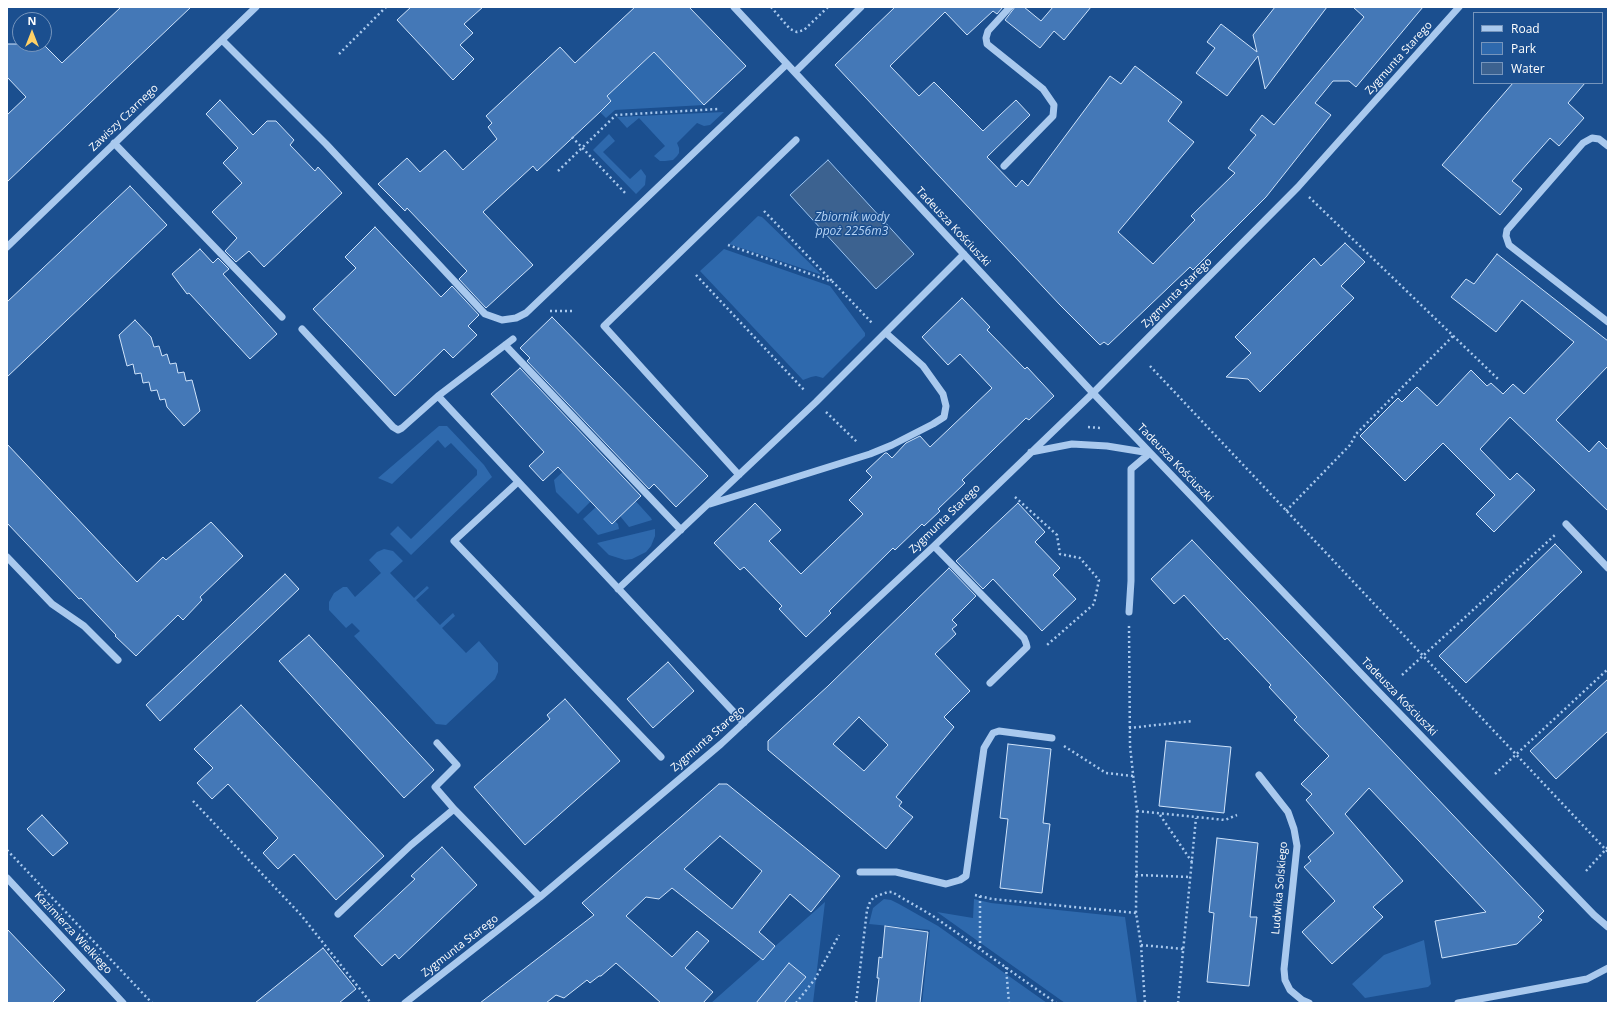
<!DOCTYPE html>
<html>
<head>
<meta charset="utf-8">
<style>
  body { margin:0 }
  #map { position:relative; width:1615px; height:1010px; overflow:hidden; background:#1b4f8f; font-family:"Open Sans",sans-serif }
  canvas { display:block }
  .frame { position:absolute; inset:0; border:8px solid #fff; pointer-events:none }
  .legend { position:absolute; left:1473px; top:12px; width:130px; height:72px; box-sizing:border-box; background:#1b4f8f; border:1px solid #7695bc; margin:0; padding:5px 7px; list-style:none; font-size:12px; color:#fff }
  .legend li { display:flex; align-items:center; gap:8px; height:20px }
  .legend b { width:20px; border:1px solid #7695bc }
  .north { position:absolute; left:12px; top:12px; width:40px; height:40px; box-sizing:border-box; background:#1b4f8f; border:1px solid #7695bc; border-radius:50%; rotate:0deg; font-size:11px; font-weight:700; line-height:16px; text-align:center; color:#fff }
  .north::after { content:''; display:block; margin:auto; width:14px; height:18px; background:#ffd166; clip-path:polygon(50% 0,100% 100%,50% 72%,0 100%) }
</style>
</head>
<body>
<div id="map">
<canvas width="1615" height="1010"></canvas>
<div class="frame"></div>
<ul class="legend">
<li><b style="height:5px;background:#a9c9ee"></b>Road</li>
<li><b style="height:11px;background:#2e69ad"></b>Park</li>
<li><b style="height:11px;background:#3c6290"></b>Water</li>
</ul>
<div class="north">N</div>
</div>
<script>
const c = document.querySelector('canvas').getContext('2d');
c.lineJoin = 'round';
function fill(path, color) {
  c.fillStyle = color;
  c.fill(path, 'evenodd');
}
function shape(rows) {
  const path = new Path2D();
  for (const r of rows) {
    path.moveTo(r[0], r[1]);
    for (let i = 2; i < r.length; i += 2) path.lineTo(r[i], r[i + 1]);
  }
  return path;
}
function stroke(path, color, width, dash) {
  c.strokeStyle = color;
  c.lineWidth = width;
  c.lineCap = dash ? 'butt' : 'round';
  c.setLineDash(dash || []);
  c.stroke(path);
}
function label(font, color, halo, rows, align = 'center') {
  c.font = font + ' "Open Sans",sans-serif';
  c.lineWidth = 3;
  c.setLineDash([]);
  c.textBaseline = 'middle';
  c.strokeStyle = halo;
  c.fillStyle = color;
  for (const [text, x, y, turn = 0] of rows) {
    c.save();
    c.translate(x, y);
    c.rotate((+turn || 0) * Math.PI / 180);
    c.textAlign = isNaN(turn) ? turn : align;
    if (halo) c.strokeText(text, 0, 0);
    c.fillText(text, 0, 0);
    c.restore();
  }
}
const green = shape([
  [669,38,687,58,673,72,704,105,615,110,606,118,600,112,611,101,607,96],
  [724,112,710,125,704,126,697,123,677,143,679,148,679,153,677,156,673,160,665,161,660,161,654,156,665,146,639,118,627,128,617,117],
  [609,134,615,141,603,152,630,179,641,169,646,176,645,185,636,194,593,150],
  [758,216,762,217,822,275,729,244],
  [724,249,830,286,865,333,865,336,823,378,816,376,811,377,803,380,700,271],
  [439,426,447,426,484,465,492,477,411,555,390,534,398,526,411,539,477,475,477,470,451,443,445,448,438,440,392,484,378,478],
  [587,449,591,501,578,514,556,492,554,480],
  [621,485,651,518,652,520,629,527,620,516],
  [596,507,615,521,618,524,619,529,598,535,583,519],
  [655,529,655,536,651,546,646,552,632,559,625,560,609,555,597,543],
  [384,549,393,551,403,561,390,573,414,598,427,586,429,588,416,600,440,625,453,613,455,616,442,628,466,653,479,641,498,663,498,672,495,679,446,725,436,724,354,636,360,631,352,623,346,628,329,610,329,602,334,593,343,587,347,587,355,597,381,573,369,560,377,552],
  [884,899,891,900,899,904,938,926,1047,1003,922,1003,930,930,869,924,873,908],
  [974,899,991,903,1125,917,1137,1003,1065,1003,937,912,973,918],
  [825,902,813,1003,711,1003],
  [1424,940,1431,984,1428,987,1365,998,1352,984,1384,955]
]);
const water = shape([
  [828,160,914,254,876,289,790,195,828,160]
]);
const building = shape([
  [121,7,191,7,7,182,7,115,26,97,7,77,7,44,43,44,62,63,121,7],
  [411,7,483,7,464,24,473,33,460,45,474,59,453,80,397,20,411,7],
  [635,7,689,7,746,66,704,105,654,52,607,96,611,101,600,112,537,171,533,166,483,212,533,265,486,308,459,279,467,271,407,208,405,211,378,184,407,158,420,172,445,150,463,170,497,139,488,127,492,123,486,116,560,47,575,63,635,7],
  [895,7,1003,7,997,14,993,11,967,35,945,12,890,66,919,96,934,82,983,131,1016,100,1030,115,987,157,1016,187,1022,180,1028,186,1110,76,1121,84,1135,66,1182,102,1168,121,1194,142,1118,232,1153,264,1195,220,1191,216,1235,173,1228,168,1256,135,1250,130,1262,115,1274,125,1364,17,1353,7,1423,7,1356,87,1349,81,1333,81,1315,103,1331,115,1266,197,1193,270,1190,267,1108,345,1104,342,1100,345,1060,305,835,65,895,7],
  [1015,7,1024,7,1041,21,1053,7,1091,7,1064,40,1054,31,1040,48,1005,20,1015,7],
  [1275,7,1327,7,1265,89,1258,56,1227,96,1196,73,1215,48,1207,42,1221,24,1257,52,1253,35,1275,7],
  [1513,83,1585,83,1568,103,1584,118,1559,146,1550,138,1512,181,1522,189,1500,215,1442,165,1513,83],
  [220,100,253,135,267,121,276,121,294,140,290,145,315,171,318,167,342,193,264,267,249,251,236,262,225,251,237,238,212,212,242,183,223,163,238,148,206,114,220,100],
  [130,186,167,225,7,377,7,302,130,186],
  [375,227,441,297,452,286,479,315,468,326,477,335,453,358,444,349,395,396,313,309,356,268,345,257,375,227],
  [1345,243,1365,262,1341,286,1354,298,1260,392,1248,379,1226,377,1251,353,1235,337,1314,258,1321,266,1345,243],
  [200,249,213,263,218,258,229,269,223,274,277,334,250,359,189,293,187,294,172,274,200,249],
  [1497,254,1608,341,1608,366,1556,420,1589,452,1599,441,1608,450,1608,511,1510,417,1480,449,1510,480,1517,473,1535,490,1494,532,1476,514,1495,495,1443,443,1405,481,1360,436,1398,398,1402,402,1417,387,1437,406,1471,370,1487,386,1491,383,1503,394,1513,384,1524,394,1574,342,1522,300,1496,332,1451,297,1466,279,1474,284,1497,254],
  [962,298,990,327,987,330,1025,369,1027,367,1054,396,1029,420,1026,418,962,480,965,483,938,509,940,511,924,526,922,524,895,550,893,548,829,611,831,613,806,637,779,609,782,606,744,567,740,570,714,543,755,503,781,530,769,541,801,574,863,514,849,500,872,477,866,471,885,453,887,453,892,458,906,443,920,436,930,447,992,388,960,354,948,365,922,337,962,298],
  [552,317,708,476,676,507,654,484,649,489,527,361,530,358,520,348,552,317],
  [135,320,151,337,154,347,159,346,162,356,167,354,170,364,176,363,178,373,184,372,186,381,192,380,200,411,184,426,167,407,165,399,160,400,157,390,151,391,149,382,143,383,141,373,135,374,133,364,127,366,119,335,135,320],
  [520,368,641,496,612,524,558,467,543,481,529,466,544,452,491,394,520,368],
  [7,444,137,582,163,557,166,560,211,522,243,556,200,597,202,600,183,620,178,615,136,656,115,636,116,635,81,598,79,599,7,523,7,444],
  [1018,503,1045,532,1035,542,1060,568,1053,575,1076,599,1042,631,993,579,983,589,956,561,1018,503],
  [1192,540,1544,911,1538,917,1542,920,1517,944,1442,958,1435,921,1486,912,1369,788,1345,814,1403,881,1373,907,1383,917,1332,964,1302,932,1335,901,1304,867,1311,861,1308,857,1334,833,1306,800,1312,794,1301,784,1329,756,1294,720,1297,717,1269,687,1271,685,1227,638,1225,640,1184,595,1174,604,1151,579,1192,540],
  [1555,544,1582,572,1466,683,1439,656,1555,544],
  [949,568,976,596,952,620,957,625,952,629,956,634,935,654,970,691,944,717,954,727,896,797,902,802,899,806,913,817,886,849,768,750,768,741,828,686,949,568],
  [859,717,888,745,864,771,833,744,859,717],
  [285,574,299,589,160,721,146,705,285,574],
  [309,635,434,770,404,798,279,661,309,635],
  [668,662,694,691,653,728,627,699,668,662],
  [1608,679,1608,731,1556,779,1530,751,1608,679],
  [565,699,620,761,525,845,474,787,550,719,547,715,565,699],
  [241,705,384,856,336,900,294,854,278,869,263,853,278,838,228,784,212,799,197,783,213,768,194,749,241,705],
  [1166,741,1231,747,1224,813,1159,806,1166,741],
  [1008,744,1051,749,1043,823,1050,824,1042,893,1000,888,1008,819,1000,818,1008,744],
  [719,784,727,784,840,876,811,912,790,894,759,932,775,946,763,960,672,888,659,899,646,897,626,916,672,957,697,931,709,941,685,968,713,992,703,1003,661,1003,616,963,601,976,599,976,590,983,587,980,564,998,556,995,546,1003,480,1003,594,915,582,903,719,784],
  [720,836,762,871,732,909,684,869,720,836],
  [42,815,68,843,53,856,27,829,42,815],
  [1217,838,1258,843,1250,917,1257,917,1249,986,1207,982,1214,913,1209,912,1217,838],
  [442,847,477,885,399,959,395,954,382,966,354,936,415,879,411,876,442,847],
  [885,926,928,932,920,1003,876,1003,879,978,877,978,879,957,882,958,885,926],
  [7,929,65,990,52,1003,7,1003,7,929],
  [323,948,356,989,339,1003,255,1003,323,948],
  [789,963,806,977,784,1003,756,1003,789,963]
]);
const path = shape([
  [771,7,790,29,797,32,804,30,828,7],
  [339,54,386,7],
  [572,137,627,195],
  [558,171,616,115,718,109],
  [1309,197,1498,379],
  [764,211,833,282],
  [728,245,833,282,873,324],
  [696,275,805,391],
  [550,311,572,311],
  [1150,366,1608,852],
  [826,412,857,442],
  [1088,427,1100,428],
  [1015,497,1057,535,1060,554,1080,558,1099,580,1094,604,1047,645],
  [1286,511,1350,445,1356,434,1453,336],
  [1129,626,1130,746,1137,811,1136,913,1141,945,1145,1003],
  [1402,675,1556,534],
  [1129,728,1193,721],
  [1064,746,1106,773,1133,776],
  [1495,774,1608,669],
  [193,801,301,915,371,1003],
  [1137,811,1225,820,1237,815],
  [1160,815,1192,862],
  [7,850,152,1003],
  [1586,871,1608,847],
  [1136,875,1191,877],
  [975,895,992,899,1136,913],
  [1141,945,1184,949],
  [980,948,980,896],
  [1006,967,1009,1003],
  [796,1003,815,979,839,935],
  [856,1003,867,910,870,902,874,897,888,892,892,892,933,916,1056,1003],
  [1178,1003,1196,818]
]);
const minor = shape([
  [734,7,1093,393,1371,684,1594,915,1608,927],
  [222,40,326,144,485,314,502,320,516,318,526,313,787,64],
  [795,72,861,7],
  [114,143,282,317],
  [1608,146,1599,139,1592,138,1583,143,1507,230,1506,236,1509,245,1608,322],
  [1004,166,1053,116,1054,105,1043,89,987,44,986,38,988,31,1010,7],
  [7,247,256,7],
  [302,329,393,427,398,430,402,428,438,396,513,339],
  [505,345,681,530],
  [438,396,744,723],
  [1031,452,1072,444,1107,446,1150,453],
  [739,475,604,326,796,140],
  [518,482,454,541,661,757],
  [710,504,870,454,892,445,933,424,944,417,946,406,943,394,923,366,886,333],
  [1566,524,1608,568],
  [934,546,1024,638,1026,643,1027,647,990,683],
  [7,557,52,604,84,626,118,660],
  [618,589,816,402,964,254],
  [1129,612,1131,581,1131,469,1150,453],
  [437,743,457,765,435,787,454,809],
  [1259,775,1288,812,1294,829,1297,846,1284,969,1285,980,1290,990,1302,1000,1309,1003],
  [860,872,896,872,946,884,960,880,966,876,984,748,993,733,999,731,1052,738],
  [7,878,123,1003],
  [338,914,411,845,454,809,540,897],
  [405,1003,540,897,721,744,934,546,1093,393,1298,187,1459,7],
  [1458,1003,1587,979,1608,968]
]);
const streetNames = [
  ["Zygmunta Starego",1399,58,-48],
  ["Zawiszy Czarnego",124,118,-44],
  ["Tadeusza Kościuszki",953,227,47],
  ["Zygmunta Starego",1177,293,-45],
  ["Tadeusza Kościuszki",1175,463,46],
  ["Zygmunta Starego",945,519,-44],
  ["Tadeusza Kościuszki",1399,697,46],
  ["Zygmunta Starego",708,739,-41],
  ["Ludwika Solskiego",1280,888,-85],
  ["Kazimierza Wielkiego",73,933,47],
  ["Zygmunta Starego",460,946,-38]
];
const waterNames = [
  ["Zbiornik wody",852,218],
  ["ppoż 2256m3",852,232]
];
fill(green, '#2e69ad');
fill(water, '#3c6290');
stroke(water, '#9cc4f0', 1);
fill(building, '#4478b7');
stroke(building, '#cfe3fa', 1);
stroke(path, '#a9c9ee', 2.5, [2, 3]);
stroke(minor, '#a9c9ee', 7);
label('11px', '#fff', '#1b4f8f', streetNames);
label('italic 12px', '#b5d3f5', '#1b4f8f', waterNames);
</script>
</body>
</html>
